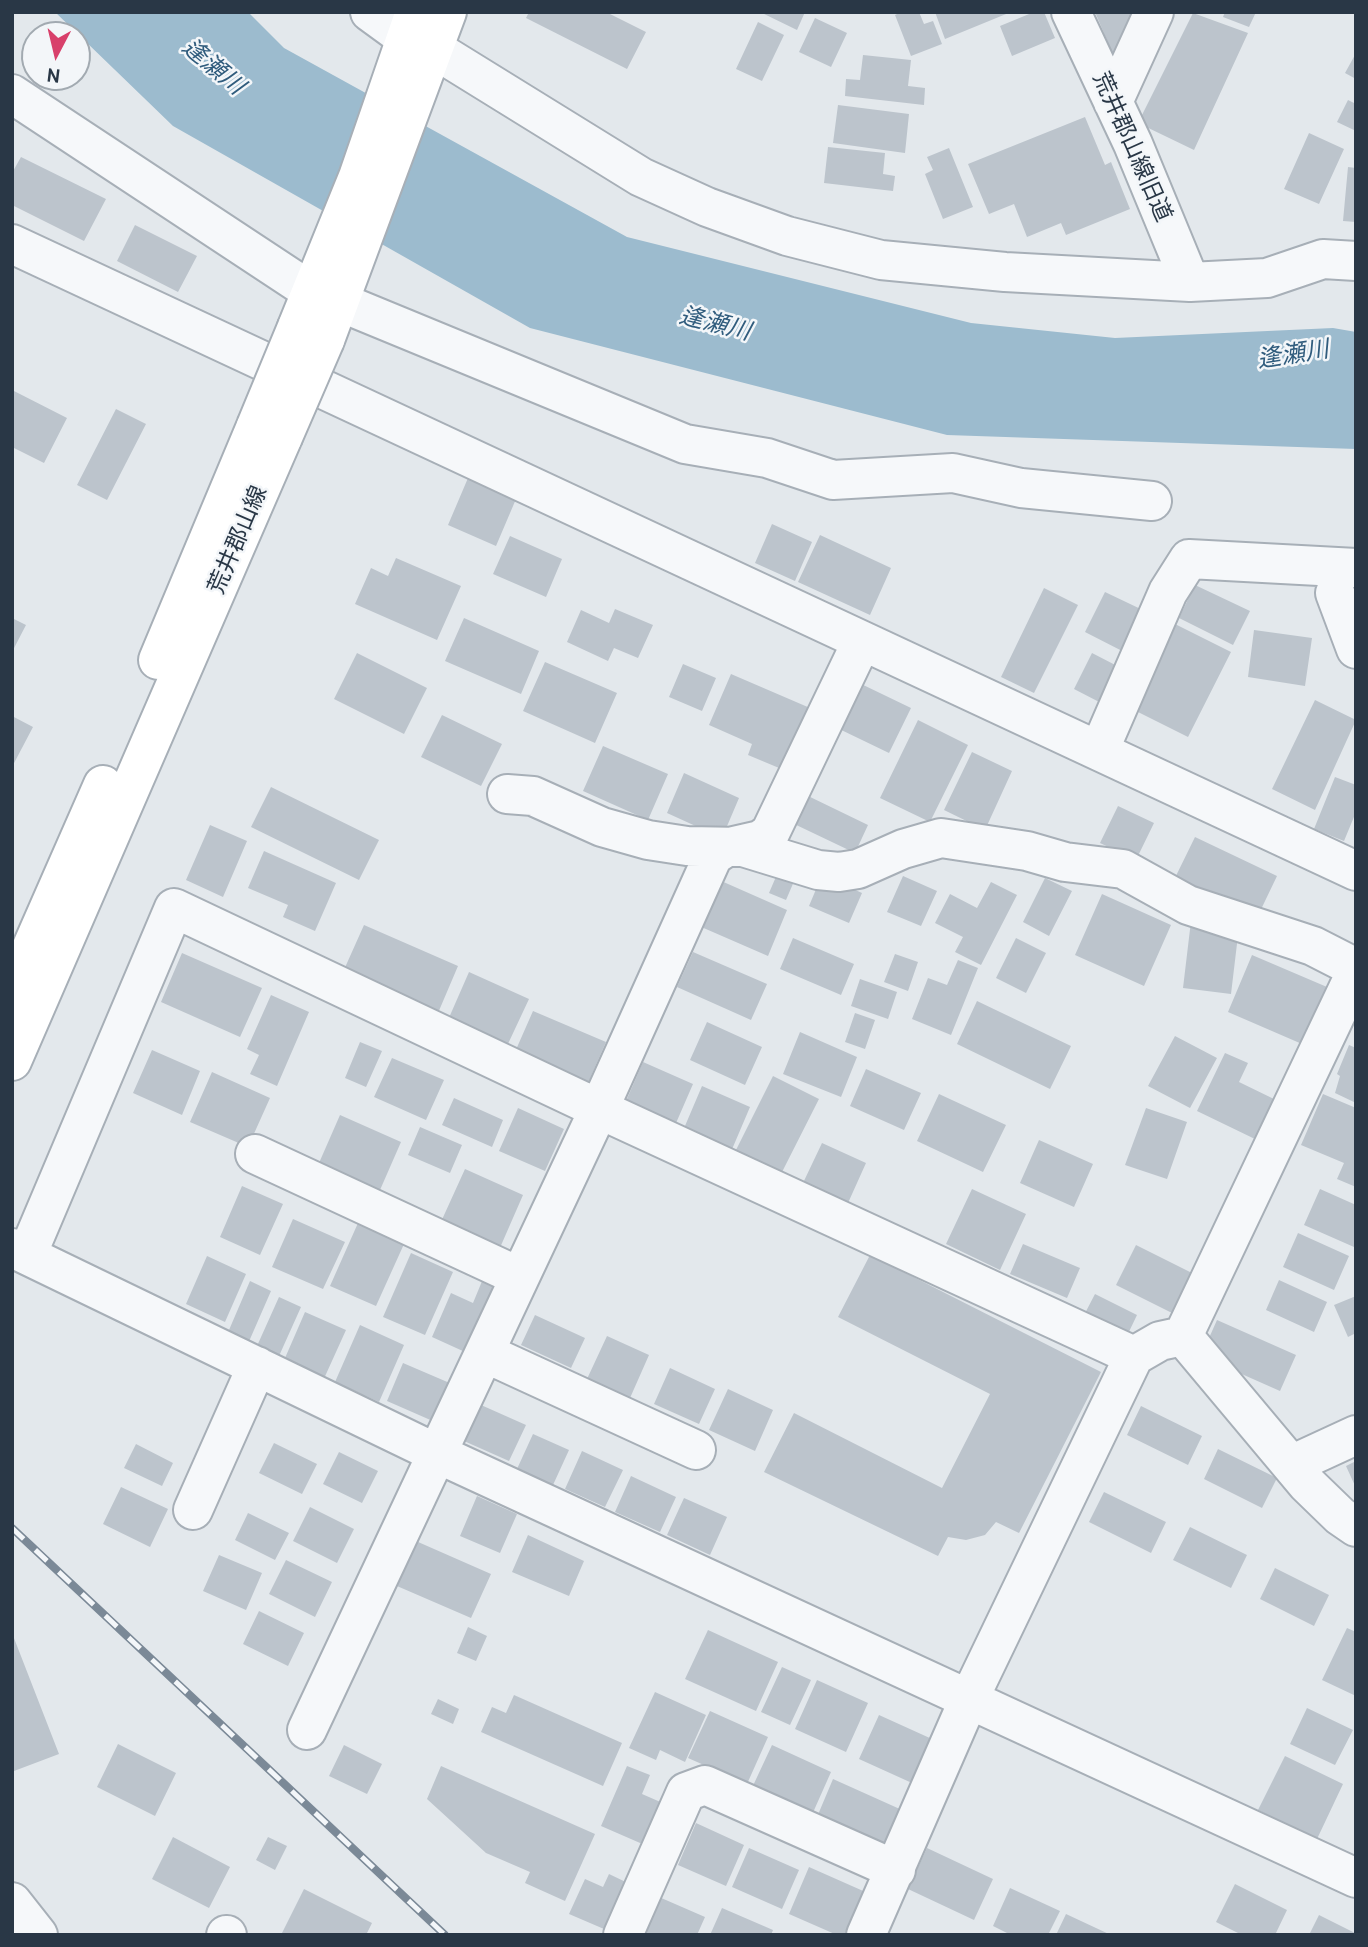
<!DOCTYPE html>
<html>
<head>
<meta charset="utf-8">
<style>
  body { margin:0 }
  #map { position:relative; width:1368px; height:1947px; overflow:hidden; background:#e3e8ec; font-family:Cabin,sans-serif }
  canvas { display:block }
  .frame { position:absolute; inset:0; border:14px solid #293746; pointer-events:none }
  .north { position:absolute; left:21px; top:21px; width:70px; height:70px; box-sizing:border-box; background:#f3f6f9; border:2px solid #a2aab1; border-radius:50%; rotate:187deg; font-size:19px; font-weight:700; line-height:28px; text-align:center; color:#293746 }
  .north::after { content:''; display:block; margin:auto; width:24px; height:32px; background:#d8406b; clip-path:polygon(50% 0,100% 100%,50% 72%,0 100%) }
</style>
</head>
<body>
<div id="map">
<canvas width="1368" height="1947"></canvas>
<div class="frame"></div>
<div class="north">N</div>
</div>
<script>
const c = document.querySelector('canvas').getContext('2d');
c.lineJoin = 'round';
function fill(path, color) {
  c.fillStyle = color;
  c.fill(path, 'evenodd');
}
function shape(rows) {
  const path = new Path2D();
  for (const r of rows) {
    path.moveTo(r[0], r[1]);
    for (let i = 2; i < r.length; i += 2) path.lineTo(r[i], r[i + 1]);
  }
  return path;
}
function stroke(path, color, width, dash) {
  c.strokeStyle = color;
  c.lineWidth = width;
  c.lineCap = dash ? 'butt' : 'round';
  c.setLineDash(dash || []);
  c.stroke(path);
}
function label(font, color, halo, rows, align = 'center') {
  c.font = font + ' Cabin,"Noto Sans JP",sans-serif';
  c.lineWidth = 5;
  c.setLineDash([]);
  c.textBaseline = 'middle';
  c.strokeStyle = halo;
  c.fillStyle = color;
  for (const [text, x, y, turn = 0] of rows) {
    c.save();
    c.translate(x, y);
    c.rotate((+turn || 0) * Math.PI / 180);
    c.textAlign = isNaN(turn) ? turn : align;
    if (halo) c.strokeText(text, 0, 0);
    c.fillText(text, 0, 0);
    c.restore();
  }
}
const water = shape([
  [55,12,248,12,284,48,627,237,971,323,1115,338,1333,328,1356,332,1356,449,947,435,530,328,173,126]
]);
const building = shape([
  [529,12,606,12,646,32,627,69,526,18],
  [760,12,805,12,797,30],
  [901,12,919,12,924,24,933,21,942,44,911,56,895,15],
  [935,12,1011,12,945,39],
  [1034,12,1044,12,1055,38,1012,56,1000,26],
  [1095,12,1139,12,1117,64],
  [1225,12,1256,12,1249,27,1223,17],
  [1193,13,1248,33,1194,150,1138,123],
  [815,18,847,33,831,67,799,52],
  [758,22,784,35,762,81,736,69],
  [1356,53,1356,79,1345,73],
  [863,55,911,60,908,86,925,88,924,105,845,96,846,79,860,80],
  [1348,100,1356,104,1356,131,1337,122],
  [838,105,909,114,905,153,833,143],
  [1085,117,1105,165,1111,162,1130,209,1066,235,1061,223,1027,237,1014,204,989,214,968,164],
  [1309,133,1344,149,1319,204,1284,189],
  [828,147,885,153,883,174,895,176,893,191,824,183],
  [949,148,973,207,943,219,925,174,933,170,927,157],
  [21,157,106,199,84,241,12,205,12,173],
  [1348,167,1356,168,1356,222,1343,221],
  [135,225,197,256,178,292,117,261],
  [14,391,67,418,44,463,12,447],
  [116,409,146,424,107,500,77,485],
  [468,478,516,499,496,546,448,525],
  [772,524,812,542,795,581,755,563],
  [820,535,891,568,870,615,798,582],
  [510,536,562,559,546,597,493,574],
  [396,558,461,586,437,640,355,604,371,568,388,576],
  [1195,585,1250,611,1233,645,1179,618],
  [1044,588,1078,605,1034,693,1001,677],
  [1105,592,1149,613,1128,654,1085,632],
  [615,609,653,625,638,658,614,648,608,661,567,642,581,610,609,623],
  [12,618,26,625,12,652],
  [464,618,539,651,521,694,445,661],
  [1175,624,1231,652,1188,737,1132,709],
  [1254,630,1312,638,1305,686,1248,677],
  [357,653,427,688,404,734,334,699],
  [1092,653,1123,669,1105,705,1074,689],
  [545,662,617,693,595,743,523,711],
  [683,664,716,678,702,711,669,697],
  [731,674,817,711,791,773,748,755,752,744,709,725],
  [855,681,911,708,889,753,833,726],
  [1315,700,1356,720,1315,810,1272,789],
  [442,715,502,744,481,786,421,757],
  [12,716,33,727,12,767],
  [918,720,968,745,930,822,880,798],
  [603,746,668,774,648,820,583,791],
  [972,752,1012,771,985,830,944,810],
  [684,773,739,798,722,838,667,813],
  [1335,777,1356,785,1356,812,1344,841,1314,829],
  [271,787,379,840,359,880,251,827],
  [804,794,868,825,855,853,790,822],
  [1118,806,1154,823,1136,860,1100,843],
  [210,825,247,841,223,897,186,880],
  [1195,837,1277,876,1254,924,1172,884],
  [264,851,336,883,315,931,283,917,288,905,248,888],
  [778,872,795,879,786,900,769,893],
  [822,875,862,893,849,923,809,906],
  [903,876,937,891,921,926,887,912],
  [1045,878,1072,891,1049,936,1023,922],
  [719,880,787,910,768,956,699,926],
  [991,882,1017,895,981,965,955,952,963,937,935,923,950,894,977,908],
  [1102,894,1171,925,1144,986,1075,955],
  [1191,921,1239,927,1231,994,1183,988],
  [364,925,458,966,438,1013,343,972],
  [793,938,854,964,841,995,780,969],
  [1016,938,1046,953,1026,993,996,978],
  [693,952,767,984,751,1020,677,987],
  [182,953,262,988,240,1037,161,1002],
  [895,954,918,962,908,991,884,982],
  [1252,955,1327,987,1302,1044,1228,1012],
  [958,960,978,968,951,1035,912,1019,928,978,947,985],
  [469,972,529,999,507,1046,448,1020],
  [860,979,897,992,888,1019,851,1006],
  [271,995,309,1012,277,1086,250,1074,259,1055,247,1049],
  [977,1001,1071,1046,1050,1089,957,1044],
  [533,1011,606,1042,584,1092,511,1061],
  [855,1013,875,1020,865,1049,845,1042],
  [707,1022,762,1047,745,1085,690,1060],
  [800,1032,857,1057,841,1097,783,1074],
  [1175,1036,1217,1058,1190,1108,1148,1086],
  [360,1042,382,1051,366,1087,345,1078],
  [1349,1045,1356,1048,1356,1103,1335,1093,1340,1076,1337,1074],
  [152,1050,200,1071,182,1115,133,1093],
  [1225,1053,1248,1063,1239,1082,1276,1100,1257,1140,1197,1111],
  [392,1058,444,1080,426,1120,374,1097],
  [643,1062,693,1084,673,1130,623,1108],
  [866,1069,921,1093,904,1130,850,1106],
  [212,1072,270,1098,248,1147,190,1122],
  [773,1076,819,1099,780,1176,734,1154],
  [702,1086,750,1107,730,1154,682,1133],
  [939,1094,1006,1125,983,1172,917,1141],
  [1323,1094,1356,1108,1356,1187,1337,1179,1344,1163,1301,1145],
  [454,1098,503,1120,492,1147,442,1125],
  [518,1108,564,1129,545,1171,499,1151],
  [1146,1108,1187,1122,1167,1179,1125,1165],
  [340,1115,401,1142,380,1190,319,1163],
  [420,1127,462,1145,450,1173,408,1155],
  [1039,1140,1093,1164,1074,1207,1020,1183],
  [822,1143,866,1163,848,1203,803,1183],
  [465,1169,523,1195,499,1250,440,1224],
  [242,1186,283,1204,260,1255,220,1237],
  [972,1189,1026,1214,1000,1270,946,1244],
  [1320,1189,1356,1205,1354,1247,1304,1225],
  [293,1219,345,1242,323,1289,272,1267],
  [358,1223,404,1244,376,1306,330,1286],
  [1298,1233,1349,1256,1334,1290,1283,1267],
  [1023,1244,1080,1268,1067,1298,1010,1274],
  [1136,1245,1198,1276,1178,1316,1116,1285],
  [411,1253,453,1272,425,1335,383,1317],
  [870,1255,1101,1372,1019,1533,996,1522,985,1535,966,1540,948,1537,938,1556,764,1472,794,1413,942,1488,990,1394,838,1317],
  [207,1256,246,1274,225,1322,186,1304],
  [485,1274,508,1283,476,1357,432,1337,451,1293,473,1303],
  [1279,1280,1327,1302,1314,1332,1266,1310],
  [250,1281,271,1291,247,1346,226,1337],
  [1095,1294,1137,1315,1125,1340,1082,1319],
  [1356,1296,1356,1333,1348,1337,1334,1305],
  [279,1297,301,1307,279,1356,257,1346],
  [305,1312,346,1330,322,1383,282,1365],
  [535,1315,585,1338,571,1368,521,1345],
  [1217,1320,1296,1355,1280,1391,1201,1356],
  [360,1325,404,1345,379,1402,335,1382],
  [607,1336,649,1355,630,1398,587,1379],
  [403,1363,452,1384,435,1422,387,1401],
  [670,1368,715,1389,699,1424,654,1404],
  [728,1389,773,1410,755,1451,709,1430],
  [481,1405,526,1425,509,1461,464,1441],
  [1141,1406,1202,1436,1188,1465,1127,1435],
  [533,1434,569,1450,553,1485,517,1469],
  [274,1443,317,1464,302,1494,259,1473],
  [136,1444,173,1463,162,1486,124,1468],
  [1218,1449,1277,1478,1262,1508,1204,1479],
  [582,1451,623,1470,605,1507,565,1489],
  [339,1452,378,1471,362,1503,323,1484],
  [1356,1461,1356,1488,1346,1466],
  [631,1476,676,1497,660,1532,615,1512],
  [121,1487,168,1509,150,1547,103,1524],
  [1104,1492,1166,1522,1151,1553,1089,1522],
  [477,1496,517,1514,500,1553,460,1536],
  [684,1498,727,1517,710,1555,667,1535],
  [310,1507,354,1529,337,1563,293,1541],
  [248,1513,289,1533,275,1560,235,1540],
  [1190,1527,1247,1555,1231,1588,1173,1560],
  [528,1535,584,1561,569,1596,512,1572],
  [409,1538,491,1574,471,1618,390,1583],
  [219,1555,262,1573,246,1610,203,1591],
  [286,1560,332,1582,315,1617,269,1594],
  [1275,1568,1329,1595,1314,1626,1260,1599],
  [259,1611,304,1633,288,1666,243,1644],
  [468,1627,487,1636,476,1661,457,1653],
  [1347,1628,1356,1632,1356,1696,1322,1680],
  [708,1630,778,1662,756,1711,685,1679],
  [12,1633,59,1754,14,1771,12,1768],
  [782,1667,811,1680,790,1725,761,1712],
  [817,1680,868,1703,846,1752,795,1729],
  [655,1692,706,1715,685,1762,660,1750,656,1760,629,1748],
  [514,1695,622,1743,603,1786,481,1732,492,1707,506,1713],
  [438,1699,459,1709,453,1724,431,1714],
  [1307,1708,1353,1730,1335,1765,1290,1744],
  [710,1711,768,1737,747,1784,688,1758],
  [879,1715,943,1744,923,1788,859,1759],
  [118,1744,176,1773,155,1816,97,1787],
  [344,1745,382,1764,367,1794,329,1776],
  [772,1745,831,1772,811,1817,751,1790],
  [1285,1756,1343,1784,1317,1839,1258,1810],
  [441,1766,595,1834,565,1901,525,1883,530,1872,486,1853,427,1799],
  [627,1766,650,1775,642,1794,665,1804,647,1846,601,1826],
  [833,1779,902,1810,885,1847,817,1817],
  [696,1823,744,1845,726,1886,678,1865],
  [173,1837,230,1867,209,1908,152,1879],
  [268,1837,287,1846,275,1870,256,1860],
  [749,1848,799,1870,782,1909,732,1887],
  [927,1848,993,1879,974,1920,908,1889],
  [809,1867,870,1894,851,1935,837,1935,789,1914],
  [609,1874,632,1885,611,1932,569,1914,585,1879,603,1887],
  [1235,1884,1287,1910,1275,1935,1242,1935,1216,1922],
  [1010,1888,1060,1911,1048,1935,1011,1935,993,1926],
  [304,1889,372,1923,366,1935,282,1933],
  [659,1897,705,1917,697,1935,642,1935],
  [722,1908,773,1930,771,1935,710,1935],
  [1066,1914,1111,1935,1056,1935],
  [1319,1915,1355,1933,1354,1935,1309,1935]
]);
const minor = shape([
  [370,12,407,39],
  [1071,12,1133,144,1190,282],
  [434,49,641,177,707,207,787,236,881,260,1005,272,1190,282,1267,278,1323,259,1356,261],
  [12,94,312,292],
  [1113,102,1154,12],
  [12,244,1356,871],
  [340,302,685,444,767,458,833,480,953,473,1021,488,1152,501],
  [1335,593,1356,649],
  [1099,751,1168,592,1189,559,1356,568],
  [507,794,533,796,602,827,648,840,687,846,743,847,818,870,839,872,858,869,903,849,941,838,1027,851,1065,862,1123,869,1188,905,1313,946,1356,968],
  [255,1154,520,1277],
  [12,1248,438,1454,1356,1878],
  [27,1255,174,908,599,1109,1134,1356],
  [1183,1336,1307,1484,1340,1516,1356,1527],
  [485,1353,696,1450],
  [1291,1465,1356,1435],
  [193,1510,257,1366],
  [307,1730,599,1109,713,856,725,848,760,840,770,833,862,641],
  [12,1902,38,1935],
  [226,1935,227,1935],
  [623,1935,686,1792,705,1785,896,1870],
  [866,1935,969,1699,1134,1356,1160,1341,1183,1336,1356,972]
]);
const secondary = shape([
  [297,327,358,177,415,12],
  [325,340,447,12],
  [158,660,256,426],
  [12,992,103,785],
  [12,1061,283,437]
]);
const rail = shape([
  [12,1528,445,1935]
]);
const secondaryBridge = shape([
  [256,426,297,327],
  [283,437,325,340]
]);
const streetNames = [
  ["荒井郡山線旧道",1132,147,66],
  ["荒井郡山線",238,540,-67]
];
const waterNames = [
  ["逢瀬川",213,67,40],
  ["逢瀬川",715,324,14],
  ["逢瀬川",1293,355,-9]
];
fill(water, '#9cbbce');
fill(building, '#bcc4cc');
stroke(minor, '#a7afb7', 42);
stroke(secondary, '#a7afb7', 42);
stroke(minor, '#f6f8fa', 38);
stroke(secondary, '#fff', 38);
stroke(rail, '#7b8997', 8);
stroke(rail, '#f3f6f9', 5, [16]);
stroke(secondaryBridge, '#a7afb7', 42, []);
stroke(secondaryBridge, '#fff', 38);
label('23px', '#293746', '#f3f6f9', streetNames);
label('italic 24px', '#305c7d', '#f3f6f9', waterNames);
</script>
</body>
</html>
